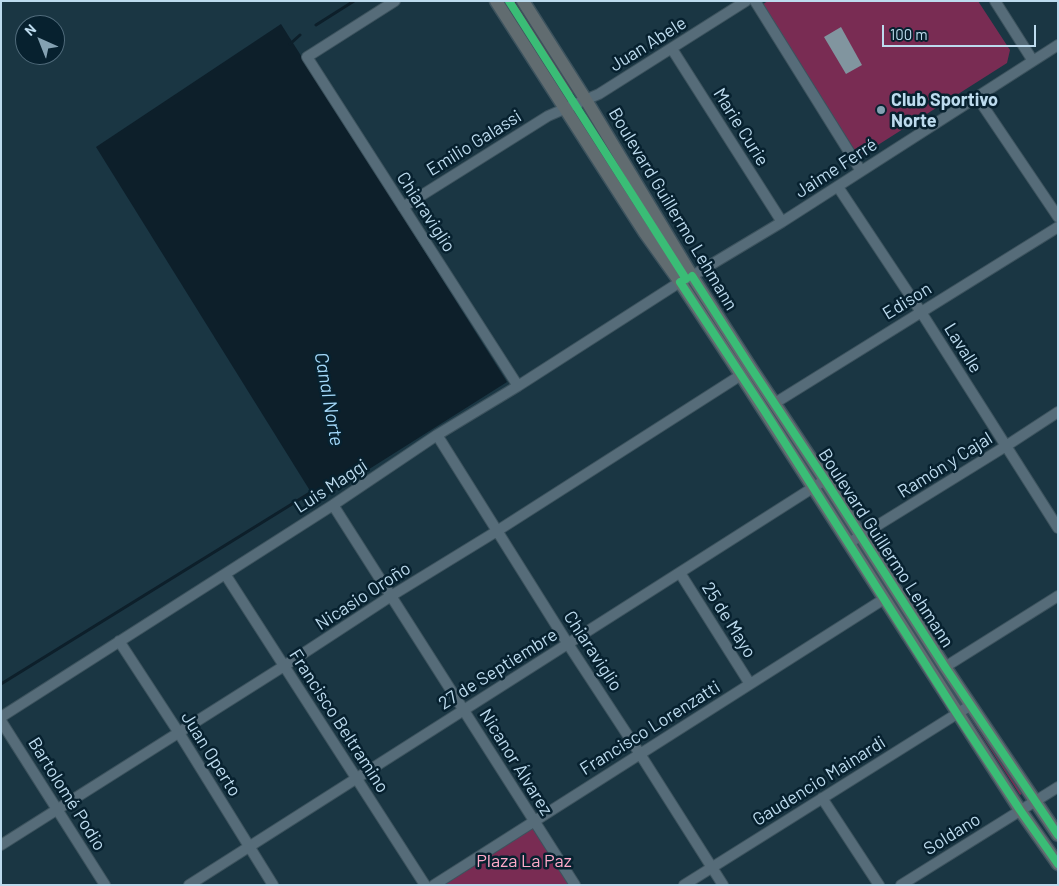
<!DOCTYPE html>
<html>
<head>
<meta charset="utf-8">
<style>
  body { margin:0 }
  #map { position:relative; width:1059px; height:886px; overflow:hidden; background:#1a3643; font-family:Barlow,sans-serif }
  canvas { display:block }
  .frame { position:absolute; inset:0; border:2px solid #bddbee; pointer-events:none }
  .north { position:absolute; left:15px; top:15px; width:50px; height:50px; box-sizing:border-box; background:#07212f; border:1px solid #506b7b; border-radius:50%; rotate:316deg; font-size:14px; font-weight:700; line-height:20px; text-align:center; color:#bddbee }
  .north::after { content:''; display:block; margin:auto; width:18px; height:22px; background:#84a1b2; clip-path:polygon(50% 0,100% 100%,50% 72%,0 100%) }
  .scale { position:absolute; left:882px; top:25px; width:154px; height:22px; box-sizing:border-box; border:2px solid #bddbee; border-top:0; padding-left:6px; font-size:15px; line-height:18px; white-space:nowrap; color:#bddbee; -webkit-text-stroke:4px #07212f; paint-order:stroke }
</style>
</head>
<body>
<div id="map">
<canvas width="1059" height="886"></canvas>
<div class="frame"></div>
<div class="north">N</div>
<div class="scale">100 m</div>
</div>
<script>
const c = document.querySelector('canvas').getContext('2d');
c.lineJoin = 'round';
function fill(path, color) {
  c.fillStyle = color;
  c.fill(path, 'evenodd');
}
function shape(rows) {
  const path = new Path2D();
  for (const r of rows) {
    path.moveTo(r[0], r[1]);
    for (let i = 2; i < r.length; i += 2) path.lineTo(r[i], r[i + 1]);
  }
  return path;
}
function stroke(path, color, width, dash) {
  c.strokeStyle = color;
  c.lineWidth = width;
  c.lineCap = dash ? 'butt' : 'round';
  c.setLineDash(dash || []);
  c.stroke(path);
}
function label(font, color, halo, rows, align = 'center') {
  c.font = font + ' Barlow,sans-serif';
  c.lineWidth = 5;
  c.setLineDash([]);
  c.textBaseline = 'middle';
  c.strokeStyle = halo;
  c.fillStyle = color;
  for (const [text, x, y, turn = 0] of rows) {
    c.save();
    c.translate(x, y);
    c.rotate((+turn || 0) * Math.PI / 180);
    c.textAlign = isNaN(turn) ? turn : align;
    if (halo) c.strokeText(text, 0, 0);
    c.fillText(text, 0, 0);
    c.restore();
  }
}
const green = shape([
  [506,1,514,1,574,92,568,96],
  [768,1,978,1,1010,50,1007,63,859,157,763,4],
  [586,114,679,262,674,266,580,118],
  [696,289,816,476,814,477,693,291],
  [863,547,958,695,956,696,860,549],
  [974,718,1023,793,1020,795,971,719],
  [532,827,569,885,443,885]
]);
const water = shape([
  [281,24,507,382,317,502,96,147]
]);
const stream = shape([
  [316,25,354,1],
  [290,44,300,35],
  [1,684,313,491]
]);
const building = shape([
  [841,27,862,65,846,74,824,37]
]);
const minor = shape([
  [395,1,307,57,518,386],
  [755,1,861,171],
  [995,1,1033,61],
  [672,49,782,222],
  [977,97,1058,217],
  [838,187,921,312,1058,528],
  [403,207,548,116,599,94,746,1],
  [775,403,1058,227],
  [437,435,568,644,640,754,723,885],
  [333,505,575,885],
  [849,543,1006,446,1058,412],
  [680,573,750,684],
  [225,574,425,885],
  [119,641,179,733,273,885],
  [945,667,1058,596],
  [1,717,333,505,437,435,518,386,680,282,692,276,782,222,1058,45],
  [1,721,105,885],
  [822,798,879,885],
  [1,845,284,666,391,596,497,531,741,375],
  [189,885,825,480],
  [434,885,884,599],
  [684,885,971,705],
  [901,885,1058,787]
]);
const major = shape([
  [496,1,645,233,680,282,741,375,1020,810,1058,864],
  [523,1,586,100,692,276,751,368,825,480,945,667,1058,835]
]);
const cycleway = shape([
  [509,1,686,279],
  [692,276,751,368,825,480,945,667,1058,835],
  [680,282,764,410,957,714,1020,810,1058,864]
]);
const markers = [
  [881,110,5,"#84a1b2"]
];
const streetNames = [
  ["Juan Abele",648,44,-32],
  ["Marie Curie",741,127,58],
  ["Emilio Galassi",474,143,-32],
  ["Jaime Ferré",836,168,-33],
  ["Boulevard Guillermo Lehmann",673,209,59],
  ["Chiaraviglio",426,212,57],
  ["Edison",907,301,-32],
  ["Lavalle",963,348,58],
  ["Ramón y Cajal",945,465,-32],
  ["Luis Maggi",331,486,-33],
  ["Boulevard Guillermo Lehmann",886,548,57],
  ["Nicasio Oroño",363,596,-33],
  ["25 de Mayo",729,620,58],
  ["Chiaraviglio",593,651,57],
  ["27 de Septiembre",498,669,-32],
  ["Francisco Beltramino",339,721,57],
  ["Francisco Lorenzatti",650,728,-32],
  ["Juan Operto",211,754,58],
  ["Nicanor Álvarez",516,762,58],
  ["Gaudencio Mainardi",819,781,-32],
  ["Bartolomé Podio",67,794,58],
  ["Soldano",952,834,-32]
];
const poiNames = [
  ["Club Sportivo",891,100],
  ["Norte",891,121]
];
const parkNames = [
  ["Plaza La Paz",524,861]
];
const waterNames = [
  ["Canal Norte",329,399,80]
];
fill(green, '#792c53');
fill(water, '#0d1f2a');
stroke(stream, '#0d1f2a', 3);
fill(building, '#81959f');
stroke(minor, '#3d535e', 12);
stroke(major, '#3d535e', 15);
stroke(minor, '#566c79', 10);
stroke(major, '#616c70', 12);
stroke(cycleway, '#3abd76', 8);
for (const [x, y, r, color] of markers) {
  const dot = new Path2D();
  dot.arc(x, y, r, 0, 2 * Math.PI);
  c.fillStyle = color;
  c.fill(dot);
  stroke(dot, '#07212f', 2);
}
label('18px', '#bddbee', '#07212f', streetNames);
label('bold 18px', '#bddbee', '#07212f', poiNames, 'left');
label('18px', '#ffaac9', '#07212f', parkNames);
label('italic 19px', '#a4d9fa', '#07212f', waterNames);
</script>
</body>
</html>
